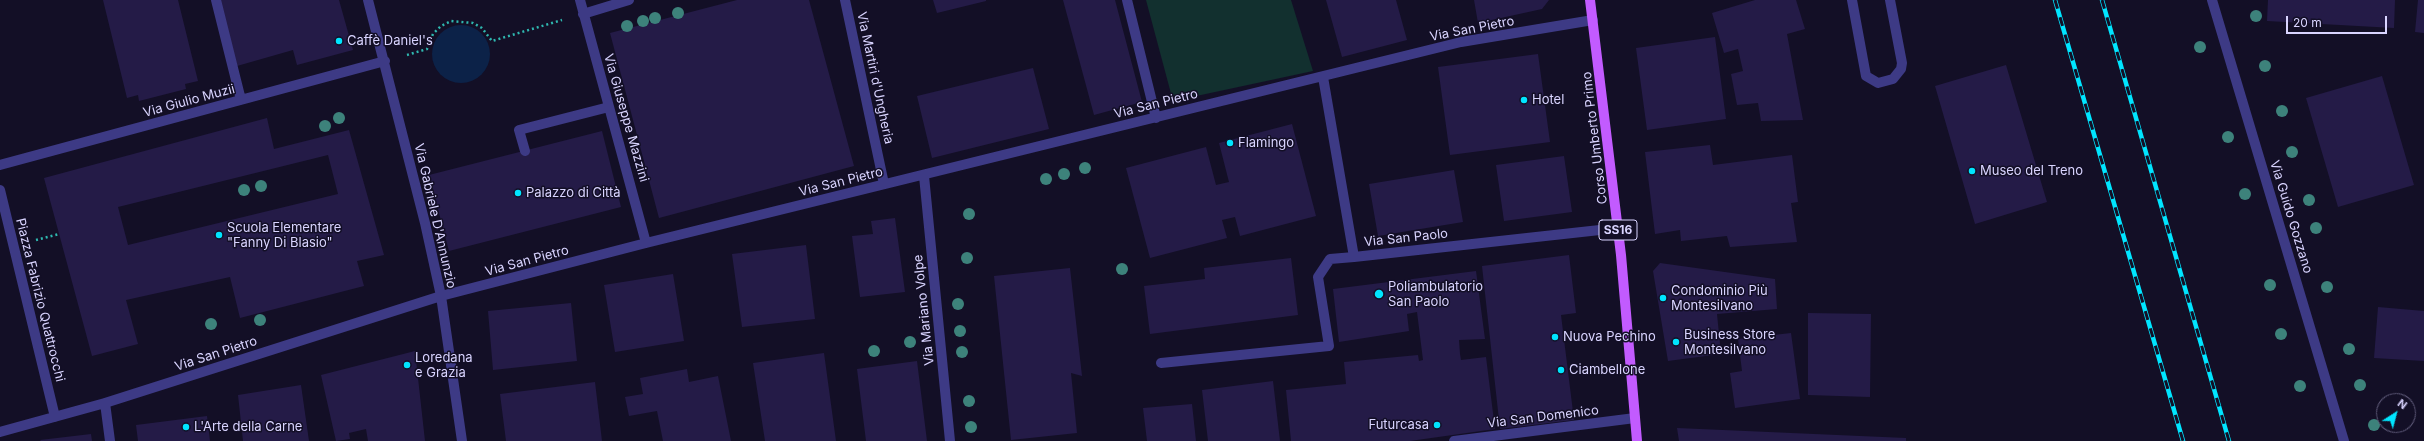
<!DOCTYPE html>
<html>
<head>
<meta charset="utf-8">
<style>
  body { margin:0 }
  #map { position:relative; width:2424px; height:441px; overflow:hidden; background:#130f26; font-family:Inter,sans-serif }
  canvas { display:block }
  .north { position:absolute; left:2376px; top:393px; width:40px; height:40px; box-sizing:border-box; background:#130f26; border:1px solid #625e7d; border-radius:50%; rotate:36deg; font-size:11px; font-weight:700; line-height:16px; text-align:center; color:#d9d4ff }
  .north::after { content:''; display:block; margin:auto; width:14px; height:18px; background:#00e5ff; clip-path:polygon(50% 0,100% 100%,50% 72%,0 100%) }
  .scale { position:absolute; left:2286px; top:16px; width:101px; height:18px; box-sizing:border-box; border:2px solid #d9d4ff; border-top:0; padding-left:5px; font-size:12px; line-height:14px; white-space:nowrap; color:#d9d4ff; -webkit-text-stroke:3px #130f26; paint-order:stroke }
</style>
</head>
<body>
<div id="map">
<canvas width="2424" height="441"></canvas>
<div class="north">N</div>
<div class="scale">20 m</div>
</div>
<script>
const c = document.querySelector('canvas').getContext('2d');
c.lineJoin = 'round';
function fill(path, color) {
  c.fillStyle = color;
  c.fill(path, 'evenodd');
}
function shape(rows) {
  const path = new Path2D();
  for (const r of rows) {
    if (r.length === 3) {
      path.moveTo(r[0] + r[2], r[1]);
      path.arc(r[0], r[1], r[2], 0, 2 * Math.PI);
      continue;
    }
    path.moveTo(r[0], r[1]);
    for (let i = 2; i < r.length; i += 2) path.lineTo(r[i], r[i + 1]);
  }
  return path;
}
function stroke(path, color, width, dash) {
  c.strokeStyle = color;
  c.lineWidth = width;
  c.lineCap = dash ? 'butt' : 'round';
  c.setLineDash(dash || []);
  c.stroke(path);
}
function label(font, color, halo, rows, align = 'center') {
  c.font = font + ' Inter,sans-serif';
  c.lineWidth = 3;
  c.setLineDash([]);
  c.textBaseline = 'middle';
  c.strokeStyle = halo;
  c.fillStyle = color;
  for (const [text, x, y, turn = 0] of rows) {
    c.save();
    c.translate(x, y);
    c.rotate((+turn || 0) * Math.PI / 180);
    c.textAlign = isNaN(turn) ? turn : align;
    if (halo) c.strokeText(text, 0, 0);
    c.fillText(text, 0, 0);
    c.restore();
  }
}
const green = shape([
  [1146,0,1291,0,1313,71,1173,101]
]);
const water = shape([
  [461,54,29]
]);
const building = shape([
  [103,0,178,0,198,81,185,84,186,89,139,101,138,95,127,98],
  [219,0,339,0,353,50,297,65,293,50,237,66],
  [737,0,809,0,854,166,659,218,610,33],
  [933,0,986,0,986,1,937,13],
  [1063,0,1115,0,1142,102,1094,115],
  [1326,0,1396,0,1407,40,1342,57],
  [1474,0,1549,0,1542,9,1478,23],
  [1755,0,1796,0,1805,29,1787,34,1803,120,1761,121,1758,103,1737,105,1731,74,1743,71,1738,49,1724,53,1712,13],
  [2268,0,2395,0,2394,28,2267,21],
  [2418,0,2424,0,2424,33,2415,32],
  [1715,37,1726,119,1647,130,1636,48],
  [1538,54,1550,142,1450,155,1438,67],
  [2006,65,2047,202,1975,224,1935,86],
  [1033,68,1049,129,932,158,917,96],
  [2382,76,2414,185,2338,207,2306,98],
  [267,118,274,149,349,130,384,255,357,261,364,286,240,318,230,277,126,300,138,344,92,356,44,178],
  [328,155,338,194,128,245,118,207],
  [1292,124,1316,216,1240,236,1235,217,1222,220,1227,238,1150,258,1126,168,1206,147,1216,185,1229,182,1219,143],
  [602,131,621,207,449,251,429,175],
  [1710,145,1713,165,1792,155,1798,202,1791,203,1797,242,1730,247,1727,236,1681,241,1680,230,1655,234,1645,152],
  [1564,156,1572,212,1504,221,1496,165],
  [1454,170,1463,222,1378,236,1369,184],
  [895,218,905,292,860,297,852,236,873,234,871,221],
  [806,245,815,319,742,327,732,254],
  [1569,255,1576,313,1561,315,1574,420,1500,429,1482,266],
  [1291,258,1298,315,1150,334,1144,286,1205,279,1204,268],
  [1660,263,1775,279,1777,309,1717,314,1721,354,1668,361,1653,271],
  [1070,268,1082,376,1071,373,1077,433,1011,440,994,276],
  [1476,271,1485,339,1459,340,1460,354,1461,360,1486,357,1495,429,1410,441,1291,441,1286,390,1346,384,1344,362,1418,355,1419,361,1423,360,1417,312,1407,314,1409,331,1339,342,1333,289],
  [673,274,684,341,615,352,604,285],
  [571,303,577,361,493,370,488,311],
  [2378,307,2424,311,2424,361,2374,358],
  [1808,313,1871,314,1870,397,1808,395],
  [1791,333,1800,399,1735,408,1730,373,1742,371,1738,339],
  [415,351,425,441,368,441,366,429,349,433,350,439,336,441,321,375],
  [824,353,836,441,765,441,753,363],
  [917,361,927,441,866,441,857,369],
  [687,369,689,382,718,376,731,441,663,441,657,411,629,416,625,397,643,394,640,378],
  [1273,381,1280,441,1208,441,1202,390],
  [595,382,602,441,506,441,500,394],
  [301,385,309,441,243,441,238,395],
  [1192,404,1196,441,1147,441,1143,408],
  [207,416,210,441,138,441,136,425],
  [1677,428,1906,438,1906,441,1679,441],
  [91,434,92,441,41,441,40,440]
]);
const path = shape([
  [407,55,427,49,433,34,441,26,451,21,473,23,482,28,492,41,562,20],
  [36,240,59,234]
]);
const minor = shape([
  [216,0,241,100],
  [368,0,425,223,441,296,462,441],
  [580,0,646,243],
  [845,0,884,184],
  [1127,0,1156,118],
  [1852,0,1866,76,1878,83,1893,79,1901,69,1902,63,1890,0],
  [2212,0,2344,441],
  [583,14,629,0],
  [1323,77,1354,257,1618,228],
  [525,151,519,130,609,107],
  [0,165,385,61],
  [924,176,950,441],
  [0,190,55,417],
  [1161,363,1329,346,1318,277,1330,259,1354,257],
  [105,403,110,441],
  [0,432,105,403,441,296,646,243,1461,42,1593,20],
  [1454,441,1635,418]
]);
const major = shape([
  [1590,0,1621,255,1637,441]
]);
const rail = shape([
  [2055,0,2183,441],
  [2102,0,2229,441]
]);
const trees = [
  [678,13],
  [2256,16],
  [655,18],
  [643,21],
  [627,26],
  [2200,47],
  [2265,66],
  [2282,111],
  [339,118],
  [325,126],
  [2228,137],
  [2292,152],
  [1085,168],
  [1064,174],
  [1046,179],
  [261,186],
  [244,190],
  [2245,194],
  [2309,200],
  [969,214],
  [2316,228],
  [967,258],
  [1122,269],
  [2270,285],
  [2327,287],
  [958,304],
  [260,320],
  [211,324],
  [960,331],
  [2281,334],
  [910,342],
  [2349,349],
  [874,351],
  [962,352],
  [2360,385],
  [2300,386],
  [969,401],
  [2374,425],
  [971,427]
];
const markers = [
  [339,41,4,"#00e5ff"],
  [1524,100,4,"#00e5ff"],
  [1230,143,4,"#00e5ff"],
  [1972,171,4,"#00e5ff"],
  [518,193,4,"#00e5ff"],
  [219,235,4,"#00e5ff"],
  [1379,294,5,"#00e5ff"],
  [1663,298,4,"#00e5ff"],
  [1555,337,4,"#00e5ff"],
  [1676,342,4,"#00e5ff"],
  [407,365,4,"#00e5ff"],
  [1561,370,4,"#00e5ff"],
  [1437,425,4,"#00e5ff"],
  [186,427,4,"#00e5ff"]
];
const shields = [
  [1618,230,38]
];
const shieldNames = [
  ["SS16",1618,230]
];
const streetNames = [
  ["Via San Pietro",1472,29,-11],
  ["Via Martiri d'Ungheria",875,78,78],
  ["Via Giulio Muzii",189,101,-15],
  ["Via San Pietro",1156,104,-14],
  ["Via Giuseppe Mazzini",626,118,74],
  ["Corso Umberto Primo",1595,138,-97],
  ["Via San Pietro",841,182,-14],
  ["Via Gabriele D'Annunzio",435,216,77],
  ["Via Guido Gozzano",2291,217,73],
  ["Via San Paolo",1406,238,-6],
  ["Via San Pietro",527,261,-15],
  ["Piazza Fabrizio Quattrocchi",40,300,76],
  ["Via Mariano Volpe",924,310,-96],
  ["Via San Pietro",216,354,-18],
  ["Via San Domenico",1543,417,-7]
];
const poiNames = [
  ["Caffè Daniel's",347,41],
  ["Hotel",1532,100],
  ["Flamingo",1238,143],
  ["Museo del Treno",1980,171],
  ["Palazzo di Città",526,193],
  ["Scuola Elementare",227,228],
  ["\"Fanny Di Blasio\"",227,243],
  ["Poliambulatorio",1388,287],
  ["San Paolo",1388,302],
  ["Condominio Più",1671,291],
  ["Montesilvano",1671,306],
  ["Business Store",1684,335],
  ["Montesilvano",1684,350],
  ["Nuova Pechino",1563,337],
  ["Loredana",415,358],
  ["e Grazia",415,373],
  ["Ciambellone",1569,370],
  ["Futurcasa",1429,425,"right"],
  ["L'Arte della Carne",194,427]
];
fill(green, '#12302f');
fill(water, '#0c2248');
fill(building, '#241b47');
stroke(path, '#2fb8b0', 2.5, [2, 3]);
stroke(minor, '#3d3a85', 10);
stroke(major, '#c25bff', 10);
stroke(rail, '#00e5ff', 4.5);
stroke(rail, '#130f26', 3, [9]);
c.fillStyle = '#3d827b';
for (const [x, y] of trees) {
  c.beginPath();
  c.arc(x, y, 6, 0, 2 * Math.PI);
  c.fill();
}
for (const [x, y, r, color] of markers) {
  const dot = new Path2D();
  dot.arc(x, y, r, 0, 2 * Math.PI);
  c.fillStyle = color;
  c.fill(dot);
  stroke(dot, '#130f26', 1.5);
}
for (const [x, y, w] of shields) {
  const box = new Path2D();
  box.roundRect(x - w / 2, y - 10, w, 20, 3);
  c.fillStyle = '#130f26';
  c.fill(box);
  stroke(box, '#d9d4ff', 1);
}
label('bold 12px', '#d9d4ff', null, shieldNames);
label('13px', '#d9d4ff', '#130f26', streetNames);
label('13px', '#d9d4ff', '#130f26', poiNames, 'left');
</script>
</body>
</html>
